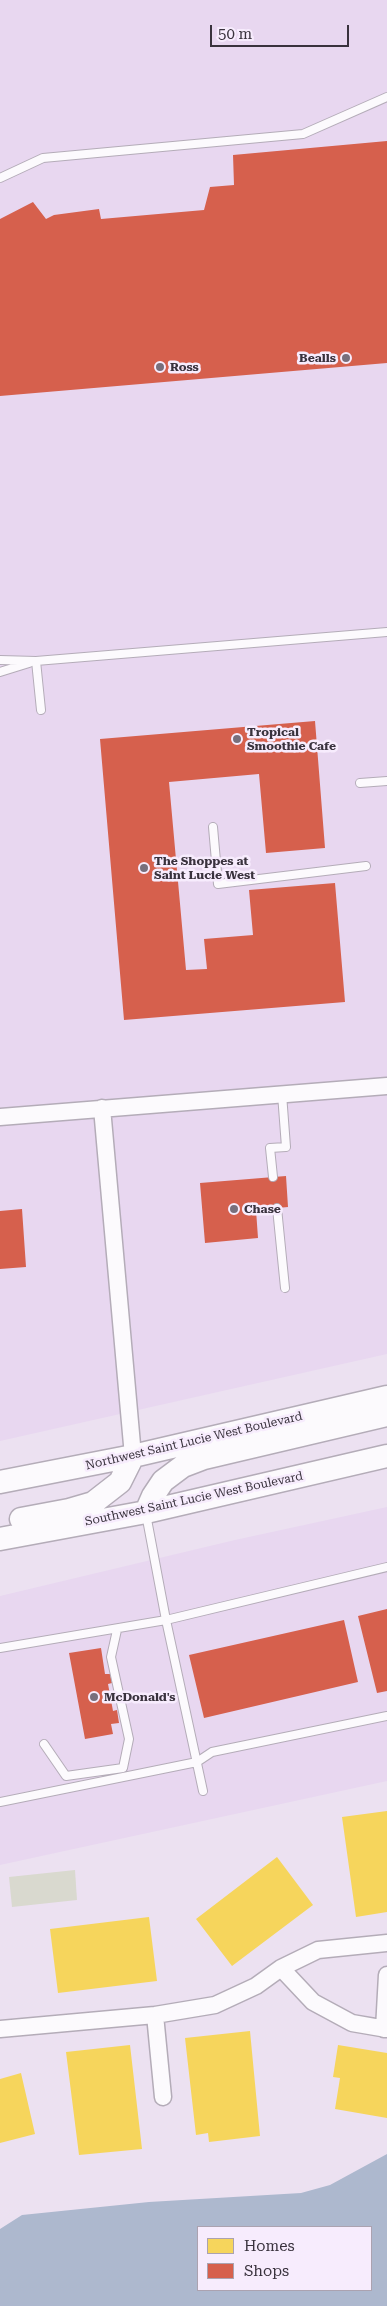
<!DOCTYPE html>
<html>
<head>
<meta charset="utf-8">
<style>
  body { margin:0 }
  #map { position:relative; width:387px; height:2306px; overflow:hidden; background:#ece1f1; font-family:"Roboto Serif",serif }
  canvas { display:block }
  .legend { position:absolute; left:197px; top:2226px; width:175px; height:65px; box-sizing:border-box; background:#f7ecfd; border:1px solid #aba2b0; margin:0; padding:6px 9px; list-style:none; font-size:15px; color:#39323d }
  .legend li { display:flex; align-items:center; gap:10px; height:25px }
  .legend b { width:25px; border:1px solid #aba2b0 }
  .scale { position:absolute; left:210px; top:25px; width:139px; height:22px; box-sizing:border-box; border:2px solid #39323d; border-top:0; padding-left:6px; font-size:15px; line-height:18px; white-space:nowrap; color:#39323d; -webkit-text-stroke:4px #f7ecfd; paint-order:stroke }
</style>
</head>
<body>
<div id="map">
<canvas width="387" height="2306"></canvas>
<ul class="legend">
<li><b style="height:14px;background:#f6d55c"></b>Homes</li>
<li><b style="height:14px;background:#d6604d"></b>Shops</li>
</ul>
<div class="scale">50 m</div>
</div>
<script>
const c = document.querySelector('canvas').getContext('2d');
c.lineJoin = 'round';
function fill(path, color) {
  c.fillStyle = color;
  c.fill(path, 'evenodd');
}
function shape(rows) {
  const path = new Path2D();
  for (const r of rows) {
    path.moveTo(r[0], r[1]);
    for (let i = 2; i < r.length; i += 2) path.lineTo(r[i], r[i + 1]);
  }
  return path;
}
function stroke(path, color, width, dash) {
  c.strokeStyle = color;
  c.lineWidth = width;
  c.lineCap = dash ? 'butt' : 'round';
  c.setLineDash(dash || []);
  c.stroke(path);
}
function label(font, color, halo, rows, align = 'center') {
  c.font = font + ' "Roboto Serif",serif';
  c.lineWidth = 5;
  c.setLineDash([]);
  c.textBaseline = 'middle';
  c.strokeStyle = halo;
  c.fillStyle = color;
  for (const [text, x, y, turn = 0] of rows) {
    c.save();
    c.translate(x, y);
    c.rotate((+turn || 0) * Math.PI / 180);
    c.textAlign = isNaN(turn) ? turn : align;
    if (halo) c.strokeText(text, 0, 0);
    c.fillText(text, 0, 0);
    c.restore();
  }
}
const built = shape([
  [0,0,387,0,387,1354,0,1441],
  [387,1507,387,1781,0,1865,0,1596,235,1540]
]);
const green = shape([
  [75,1870,77,1900,12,1907,9,1877]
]);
const water = shape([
  [387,2154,387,2306,0,2306,0,2229,22,2215,149,2202,301,2193,330,2185],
  [198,2227,371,2227,371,2290,198,2290]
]);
const homes = shape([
  [387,1811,387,1912,356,1917,342,1817],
  [277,1857,313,1905,232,1966,196,1919],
  [149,1917,157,1981,58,1993,50,1929],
  [250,2031,260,2136,209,2142,208,2133,196,2135,185,2038],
  [130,2045,142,2149,79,2155,66,2052],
  [338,2045,387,2053,387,2118,335,2109,340,2078,333,2077],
  [21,2073,35,2134,0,2143,0,2079]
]);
const shops = shape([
  [387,141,387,363,0,396,0,219,33,202,46,219,54,215,99,209,101,219,204,210,210,187,234,185,233,155],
  [315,721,325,848,266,853,259,774,169,782,186,970,207,969,204,939,253,935,249,890,335,883,345,1002,124,1020,100,739],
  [286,1176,288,1207,256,1210,258,1238,205,1243,200,1183],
  [22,1209,26,1267,0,1269,0,1211],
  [387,1609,387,1691,377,1693,358,1616],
  [344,1620,358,1682,204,1718,189,1655],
  [101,1648,105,1674,110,1674,112,1683,108,1684,113,1711,117,1710,119,1723,111,1724,113,1734,85,1739,69,1653]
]);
const service = shape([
  [0,178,43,158,303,134,387,97],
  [0,660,36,661,387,632],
  [36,661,41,710],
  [0,672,29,663],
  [360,783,387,781],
  [213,827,218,884,366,866],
  [273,1177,270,1148,286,1147,282,1094],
  [277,1208,285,1288],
  [146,1514,166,1620,203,1791],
  [0,1648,166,1620,387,1567],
  [44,1744,66,1776,123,1768,129,1739,111,1657,117,1630],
  [0,1802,197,1762,212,1752,387,1716]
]);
const minor = shape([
  [102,1108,133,1456],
  [0,1117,387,1086],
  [281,1968,313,2002,352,2023,387,2029],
  [155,2015,163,2097],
  [0,2029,155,2015,215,2005,256,1986,281,1968,318,1950,387,1943],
  [384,2029,387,1975]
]);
const secondary = shape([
  [0,1482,133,1456,387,1397],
  [146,1512,153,1496,163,1481,183,1466,204,1458,387,1415],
  [21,1519,69,1510,93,1503,120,1482,133,1456],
  [0,1539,146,1512,387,1456]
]);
const markers = [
  [346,358,5,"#786f7c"],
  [160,367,5,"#786f7c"],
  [237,739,5,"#786f7c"],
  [144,868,5,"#786f7c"],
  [234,1209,5,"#786f7c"],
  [94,1697,5,"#786f7c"]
];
const poiNames = [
  ["Bealls",336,358,"right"],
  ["Ross",170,367],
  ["Tropical",247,732],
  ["Smoothie Cafe",247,746],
  ["The Shoppes at",154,861],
  ["Saint Lucie West",154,875],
  ["Chase",244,1209],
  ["McDonald's",104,1697]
];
const streetNames = [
  ["Northwest Saint Lucie West Boulevard",194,1441,-13],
  ["Southwest Saint Lucie West Boulevard",194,1499,-12]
];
fill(built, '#e8d7f0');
fill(green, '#d9d9cf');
fill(water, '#adb8ce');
fill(homes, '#f6d55c');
fill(shops, '#d6604d');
stroke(service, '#b4acb8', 10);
stroke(minor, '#b4acb8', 19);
stroke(secondary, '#b4acb8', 25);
stroke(service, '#fcfafd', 8);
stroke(minor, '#fcfafd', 16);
stroke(secondary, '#fcfafd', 22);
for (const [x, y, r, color] of markers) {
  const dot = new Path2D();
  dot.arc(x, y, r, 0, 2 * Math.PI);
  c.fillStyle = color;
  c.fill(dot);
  stroke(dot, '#f7ecfd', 2);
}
label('bold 12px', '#39323d', '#f7ecfd', poiNames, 'left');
label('12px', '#39323d', '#f7ecfd', streetNames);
</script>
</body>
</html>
